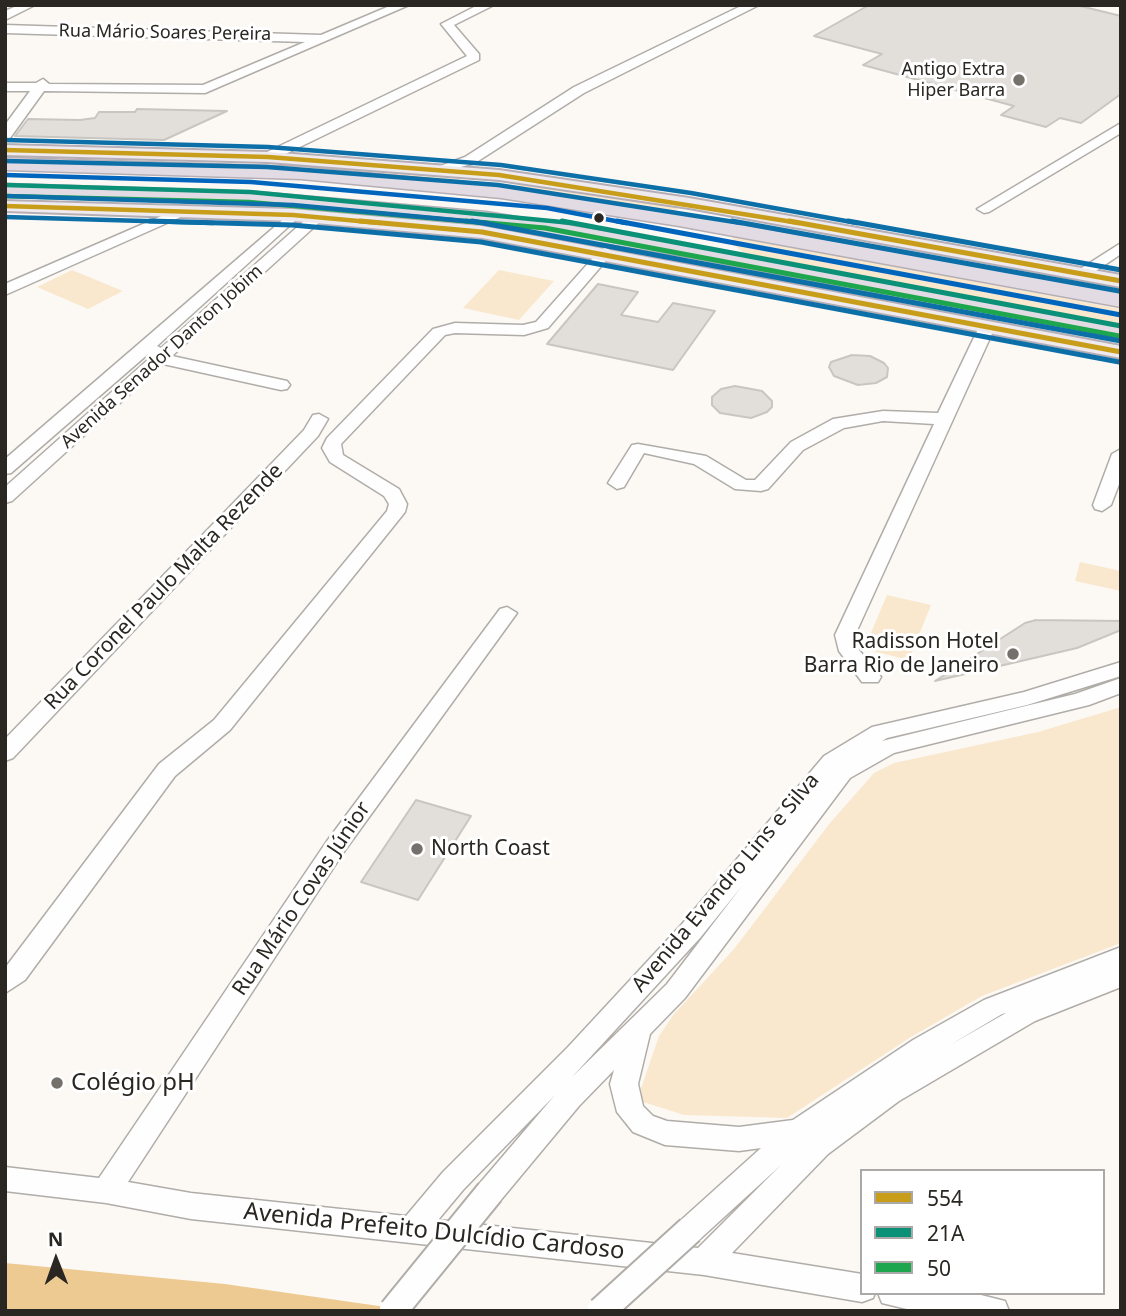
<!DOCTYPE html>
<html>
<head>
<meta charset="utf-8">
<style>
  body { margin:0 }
  #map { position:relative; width:1126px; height:1316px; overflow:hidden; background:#fcf9f5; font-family:"Noto Sans",sans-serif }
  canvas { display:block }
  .frame { position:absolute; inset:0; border:7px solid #2a2722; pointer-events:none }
  .legend { position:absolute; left:860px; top:1169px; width:245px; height:126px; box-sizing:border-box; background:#fff; border:2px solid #aaa9a7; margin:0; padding:9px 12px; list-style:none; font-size:21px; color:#2a2722 }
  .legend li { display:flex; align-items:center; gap:14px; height:35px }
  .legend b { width:35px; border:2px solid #aaa9a7 }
  .north { position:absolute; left:21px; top:1225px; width:70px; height:70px; -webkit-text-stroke:5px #fff; paint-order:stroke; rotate:359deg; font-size:19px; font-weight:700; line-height:28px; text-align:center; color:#2a2722 }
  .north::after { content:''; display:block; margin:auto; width:24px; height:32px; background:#2a2722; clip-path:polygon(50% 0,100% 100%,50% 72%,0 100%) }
</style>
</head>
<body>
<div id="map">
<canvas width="1126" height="1316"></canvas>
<div class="frame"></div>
<ul class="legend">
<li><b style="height:9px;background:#c89d1a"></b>554</li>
<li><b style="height:9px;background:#0c9179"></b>21A</li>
<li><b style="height:9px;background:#1da64d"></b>50</li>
</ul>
<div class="north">N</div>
</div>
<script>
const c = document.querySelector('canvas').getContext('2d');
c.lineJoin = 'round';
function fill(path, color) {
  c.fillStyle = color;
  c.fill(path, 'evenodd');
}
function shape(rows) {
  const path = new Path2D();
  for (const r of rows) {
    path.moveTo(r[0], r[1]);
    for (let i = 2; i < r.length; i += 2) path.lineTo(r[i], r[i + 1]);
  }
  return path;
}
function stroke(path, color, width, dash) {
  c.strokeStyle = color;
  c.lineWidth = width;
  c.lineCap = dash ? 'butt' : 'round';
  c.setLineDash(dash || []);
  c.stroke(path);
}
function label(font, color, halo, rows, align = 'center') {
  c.font = font + ' "Noto Sans",sans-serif';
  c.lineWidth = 6;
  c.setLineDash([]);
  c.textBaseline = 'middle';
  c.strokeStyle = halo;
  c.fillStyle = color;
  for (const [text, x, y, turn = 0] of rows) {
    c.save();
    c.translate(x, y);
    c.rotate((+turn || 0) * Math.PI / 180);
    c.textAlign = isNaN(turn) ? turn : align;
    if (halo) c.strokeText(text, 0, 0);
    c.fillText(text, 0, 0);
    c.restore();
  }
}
const green = shape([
  [252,160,449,174,465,183,250,162],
  [520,183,585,191,679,207,672,214,514,189],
  [514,227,585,238,688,257,685,262,510,232],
  [768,228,914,255,1056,276,1121,288,1121,293,753,229],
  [732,236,1121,309,1121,324,744,253,734,245],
  [72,270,123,291,88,309,37,287],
  [499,270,554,281,519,320,463,308],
  [1080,562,1121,571,1121,591,1075,581],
  [887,595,931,605,909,660,864,649],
  [1121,707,1121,943,982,996,911,1037,787,1118,684,1115,637,1100,659,1036,674,1014,734,949,830,823,874,773,894,763,1038,732]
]);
const water = shape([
  [5,1263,225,1284,414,1311,5,1311]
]);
const building = shape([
  [869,5,1076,5,1121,16,1121,94,1081,123,1060,118,1046,127,1001,115,1014,106,863,65,882,54,814,36,869,5],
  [137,109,227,111,164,140,15,136,28,119,80,120,95,118,99,112,135,112,137,109],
  [598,284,638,292,621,315,658,322,673,303,715,311,673,370,547,344,598,284],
  [852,355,870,356,884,363,888,368,887,377,876,383,858,385,834,376,829,367,831,362,852,355],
  [735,386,762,391,772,401,772,407,767,412,751,418,720,413,712,405,712,397,721,389,735,386],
  [1036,620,1121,621,1121,630,1077,648,935,681,1025,623,1036,620],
  [416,800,471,816,418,900,361,882,416,800]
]);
const minor = shape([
  [19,5,35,5,5,20,5,11,19,5],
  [392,5,409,5,205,93,44,91,10,138,5,139,5,125,30,91,5,91,5,83,36,83,43,79,49,84,203,85,305,42,5,33,5,25,321,35,392,5],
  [478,5,494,5,454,25,479,54,479,60,273,160,263,160,263,154,467,56,441,24,478,5],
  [743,5,759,5,584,93,475,163,439,173,432,169,465,157,574,87,743,5],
  [1121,123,1121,133,989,212,984,213,977,209,1121,123],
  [180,208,185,209,185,215,5,295,5,284,180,208],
  [293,211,300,215,298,218,157,346,161,348,313,213,323,213,323,219,172,356,287,381,290,385,287,389,281,390,163,364,12,501,5,503,5,487,151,357,148,354,11,473,5,474,5,459,293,211],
  [1121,243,1121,254,1087,277,1077,277,1077,271,1121,243],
  [605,248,610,250,610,256,548,328,524,335,455,333,445,335,341,444,343,455,399,489,407,504,405,512,230,730,175,776,25,980,5,993,5,968,159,764,214,720,387,511,389,504,384,496,330,462,322,448,327,438,433,329,455,323,523,325,536,322,600,250,605,248],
  [987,322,995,327,855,635,859,650,881,677,878,682,862,682,839,651,835,635,934,424,883,421,844,428,803,450,768,489,761,491,735,489,694,464,644,453,624,487,617,489,608,483,632,445,638,444,706,456,746,480,755,480,791,442,833,419,883,411,938,413,979,327,987,322],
  [319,414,328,419,318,436,13,758,5,761,5,739,304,430,313,415,319,414],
  [1121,449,1121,479,1111,505,1102,511,1095,509,1093,505,1112,454,1121,449],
  [507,607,517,613,343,853,128,1182,191,1193,406,1216,443,1172,568,1047,682,924,824,756,872,727,1024,692,1121,662,1121,676,1027,705,887,738,882,741,1075,694,1121,678,1121,693,1089,705,894,753,850,778,685,998,650,1034,638,1084,643,1106,653,1116,667,1121,739,1127,793,1120,913,1040,984,1000,1121,947,1121,987,1035,1021,899,1101,828,1154,732,1253,862,1274,862,1293,875,1293,873,1298,862,1302,704,1275,191,1219,106,1203,5,1191,5,1167,99,1178,327,841,500,609,507,607],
  [742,886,667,984,572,1077,700,938,742,886],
  [1006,1013,950,1045,1002,1014,1006,1013],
  [614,1070,610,1084,617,1112,633,1132,665,1145,739,1151,761,1148,680,1221,675,1230,680,1239,690,1243,700,1239,781,1165,698,1248,438,1220,463,1190,555,1095,480,1183,476,1192,480,1201,490,1204,500,1201,579,1106,614,1070],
  [878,1293,973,1293,1005,1301,1009,1311,915,1311,882,1303,878,1293]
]);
const major = shape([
  [5,145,268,152,499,170,689,198,1121,275,1121,287,689,208,499,180,268,162,5,155,5,145],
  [5,201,293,209,482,226,1121,346,1121,358,482,238,293,221,5,211,5,201]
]);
const highway = shape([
  [5,158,301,167,501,186,679,214,1121,293,1121,307,679,226,501,198,301,179,5,170,5,158],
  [5,184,255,192,486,212,689,245,1121,326,1121,340,689,257,486,224,255,204,5,196,5,184]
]);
const minorBridge = shape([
  [393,1311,490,1192],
  [601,1311,690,1230]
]);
const bus1Far1 = shape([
  [5,150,268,157,499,175,799,223],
  [5,206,293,215,380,223]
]);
const bus1 = shape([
  [360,221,482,232,1121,352],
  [789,221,1121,281]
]);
const bus2Far1 = shape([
  [5,185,250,192,572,223]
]);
const bus2 = shape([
  [562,221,1121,326]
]);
const bus3Far1 = shape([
  [5,196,249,202,486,223]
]);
const bus3 = shape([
  [466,221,545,228,1119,336]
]);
const bus4Far1 = shape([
  [5,175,251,182,547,208,626,223]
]);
const bus4 = shape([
  [617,221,1121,315]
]);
const bus5Far1 = shape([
  [5,161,267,167,498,185,741,223],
  [5,217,213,223]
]);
const bus5 = shape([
  [150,221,292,225,481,242,1119,362],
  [732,221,1119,291]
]);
const bus6Far1 = shape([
  [5,140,268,147,501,165,691,193,857,223],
  [5,196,293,205,487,223]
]);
const bus6 = shape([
  [472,221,1121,341],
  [848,221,1121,270]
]);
const markers = [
  [1019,80,7,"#74706c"],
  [599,218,6,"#2a2722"],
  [1013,654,7,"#74706c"],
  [417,849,7,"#74706c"],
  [57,1083,7,"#74706c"]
];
const farStreetnames = [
  ["Rua Mário Soares Pereira",165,33,1],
  ["Avenida Senador Danton Jobim",162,357,-42]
];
const farPoinames = [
  ["Antigo Extra",1005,70],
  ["Hiper Barra",1005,91]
];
const streetNames = [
  ["Rua Coronel Paulo Malta Rezende",164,587,-46],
  ["Avenida Evandro Lins e Silva",726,883,-50],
  ["Rua Mário Covas Júnior",302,899,-56]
];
const poiNames = [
  ["Radisson Hotel",999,642],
  ["Barra Rio de Janeiro",999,666],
  ["North Coast",431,849,"left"]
];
const nearPoinames = [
  ["Colégio pH",71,1083]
];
const nearStreetnames = [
  ["Avenida Prefeito Dulcídio Cardoso",434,1232,6]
];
fill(green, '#f9e8ce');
fill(water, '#edca92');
fill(building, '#e2dfda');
stroke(building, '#c9c6c2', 2);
stroke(minor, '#b0ada9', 3);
stroke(major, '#b6aeb5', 4);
stroke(highway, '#b6aeb5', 3);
fill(minor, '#fffefe');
fill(major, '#eeeaed');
fill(highway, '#e2dbe3');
stroke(minorBridge, '#b0ada9', 31, []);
stroke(minorBridge, '#fffefe', 27);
stroke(bus1Far1, '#c89d1a', 4.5);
stroke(bus1, '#c89d1a', 5);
stroke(bus2Far1, '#0c9179', 4.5);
stroke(bus2, '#0c9179', 5);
stroke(bus3Far1, '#1da64d', 4.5);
stroke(bus3, '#1da64d', 5);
stroke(bus4Far1, '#0065bd', 4.5);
stroke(bus4, '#0065bd', 5);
stroke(bus5Far1, '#0d6fa8', 4.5);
stroke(bus5, '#0d6fa8', 5);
stroke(bus6Far1, '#0d6fa8', 4.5);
stroke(bus6, '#0d6fa8', 5);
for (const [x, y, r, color] of markers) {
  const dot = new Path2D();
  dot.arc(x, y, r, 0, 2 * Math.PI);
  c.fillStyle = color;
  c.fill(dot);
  stroke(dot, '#fff', 2.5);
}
label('18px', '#2a2722', '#fff', farStreetnames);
label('18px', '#2a2722', '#fff', farPoinames, 'right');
label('21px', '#2a2722', '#fff', streetNames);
label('21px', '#2a2722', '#fff', poiNames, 'right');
label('24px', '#2a2722', '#fff', nearPoinames, 'left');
label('24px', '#2a2722', '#fff', nearStreetnames);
</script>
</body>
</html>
